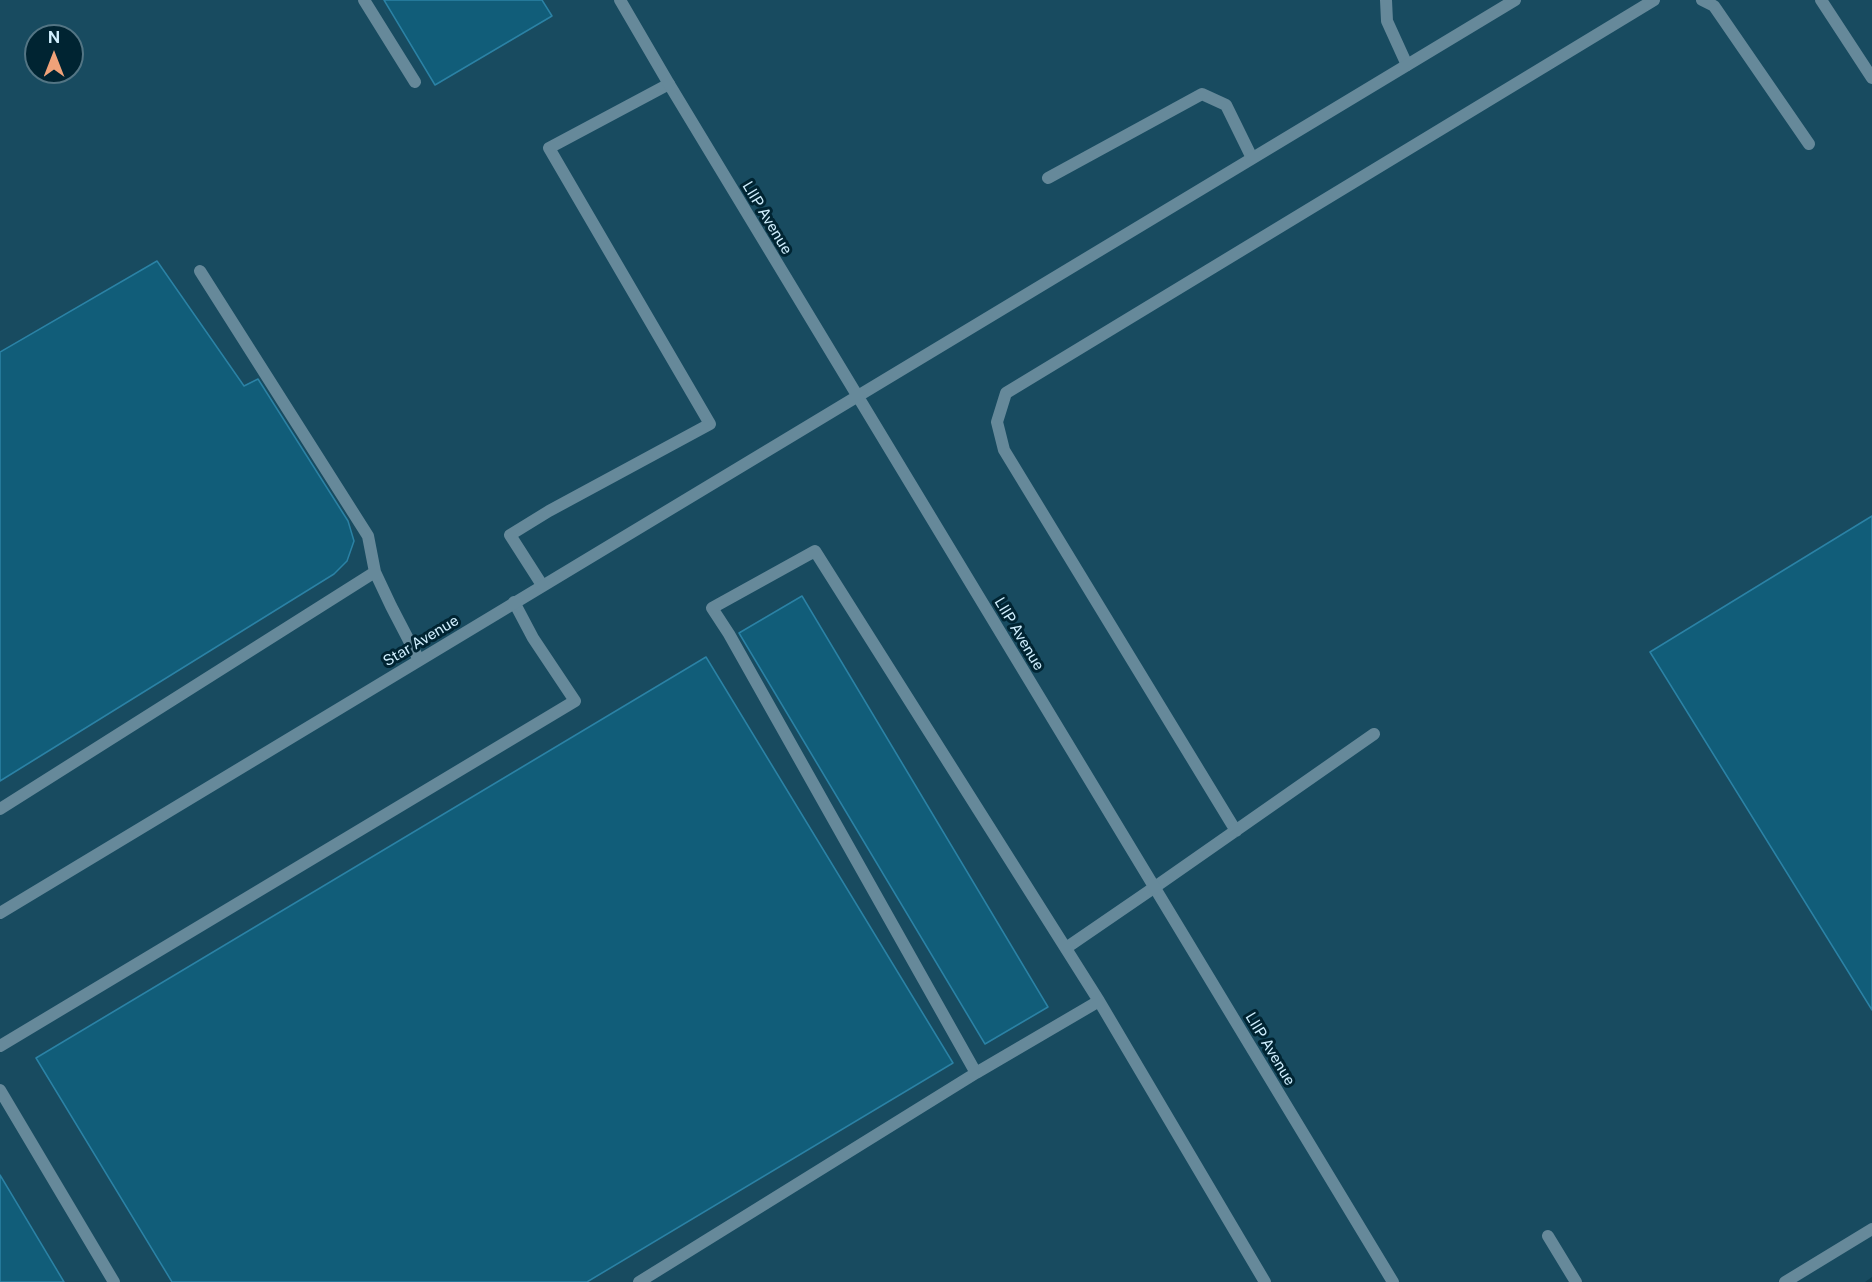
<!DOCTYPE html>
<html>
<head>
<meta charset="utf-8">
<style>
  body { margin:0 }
  #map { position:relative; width:1872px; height:1282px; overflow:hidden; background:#103e50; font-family:"Public Sans",sans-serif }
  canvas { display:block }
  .north { position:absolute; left:24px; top:24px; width:60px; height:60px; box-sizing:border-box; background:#002432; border:2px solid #537584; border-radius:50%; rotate:0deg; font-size:16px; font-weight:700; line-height:24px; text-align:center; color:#d0effe }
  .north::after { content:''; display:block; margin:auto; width:21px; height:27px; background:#f0a279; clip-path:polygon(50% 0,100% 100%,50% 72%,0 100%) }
</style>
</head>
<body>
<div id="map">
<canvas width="1872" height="1282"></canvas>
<div class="north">N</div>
</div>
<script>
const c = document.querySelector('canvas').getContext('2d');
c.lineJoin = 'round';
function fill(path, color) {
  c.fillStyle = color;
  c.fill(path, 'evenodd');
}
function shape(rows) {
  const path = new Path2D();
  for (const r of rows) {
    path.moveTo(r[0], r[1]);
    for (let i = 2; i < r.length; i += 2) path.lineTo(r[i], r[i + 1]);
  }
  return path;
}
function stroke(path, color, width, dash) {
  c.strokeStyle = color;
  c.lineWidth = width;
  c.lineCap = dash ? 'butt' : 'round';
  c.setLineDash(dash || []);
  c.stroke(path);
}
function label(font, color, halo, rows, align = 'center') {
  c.font = font + ' "Public Sans",sans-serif';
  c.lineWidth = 6;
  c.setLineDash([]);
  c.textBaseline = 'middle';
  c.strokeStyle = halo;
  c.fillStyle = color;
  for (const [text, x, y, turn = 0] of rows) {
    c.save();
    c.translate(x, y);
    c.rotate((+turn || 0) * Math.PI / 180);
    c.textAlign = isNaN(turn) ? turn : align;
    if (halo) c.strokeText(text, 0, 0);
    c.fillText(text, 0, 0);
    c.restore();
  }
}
const built = shape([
  [0,0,1872,0,1872,1277,1865,1282,0,1282],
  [36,36,72,36,72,72,36,72]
]);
const building = shape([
  [384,0,542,0,552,16,435,85,384,0],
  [157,261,244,386,258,379,348,521,354,541,347,561,334,574,0,781,0,352,157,261],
  [1872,516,1872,1010,1650,652,1872,516],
  [802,596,1048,1007,985,1044,739,633,802,596],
  [706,657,953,1063,587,1282,172,1282,36,1058,706,657],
  [0,1175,64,1282,0,1282,0,1175]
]);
const service = shape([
  [364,0,415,82],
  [1386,0,1387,21,1407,65],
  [1702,0,1714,6,1809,144],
  [1821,0,1872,78],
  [1048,178,1202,94,1226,105,1252,158],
  [200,271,368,536,375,572],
  [542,585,510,535,549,511,710,424,549,148,669,84],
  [0,809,375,572,391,606,419,660],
  [1236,831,1004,450,997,422,1006,393,1654,0],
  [1066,948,1155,887,1374,734],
  [0,1046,575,701,533,638,514,602],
  [976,1073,729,634,712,608,815,551,1099,1001],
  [0,1090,114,1282],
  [1548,1236,1576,1282],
  [639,1282,976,1073,1099,1001,1265,1282]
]);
const minor = shape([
  [620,0,669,84,1393,1282],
  [0,913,1515,0],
  [1785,1282,1872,1229]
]);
const streetNames = [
  ["LIIP Avenue",767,218,59],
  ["LIIP Avenue",1019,634,59],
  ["Star Avenue",421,641,-31],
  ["LIIP Avenue",1270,1049,59]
];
fill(built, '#184b60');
fill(building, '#115d79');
stroke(building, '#2b82a5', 1.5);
stroke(service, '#66899a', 12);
stroke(minor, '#66899a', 12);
label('15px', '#d0effe', '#002432', streetNames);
</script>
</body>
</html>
